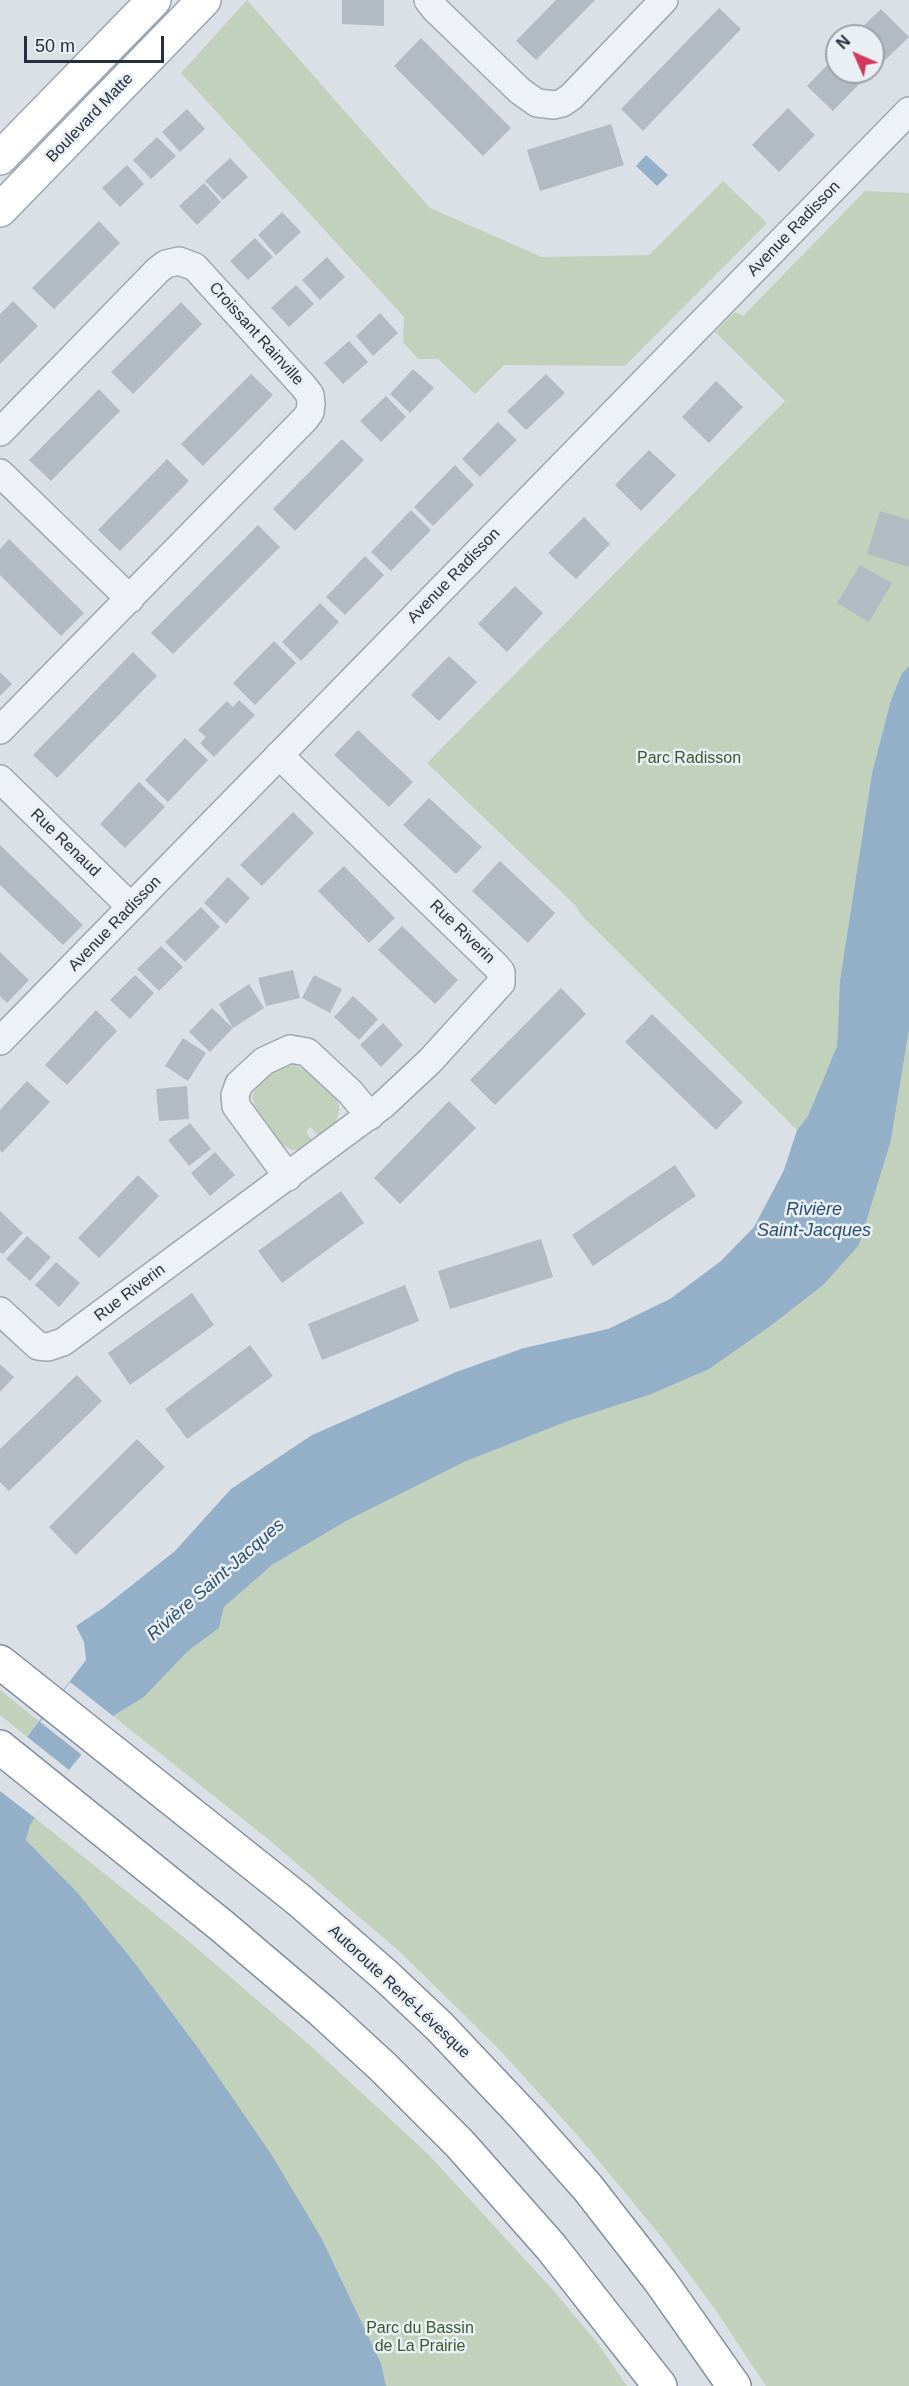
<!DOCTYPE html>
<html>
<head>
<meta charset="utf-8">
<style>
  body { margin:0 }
  #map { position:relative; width:909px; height:2386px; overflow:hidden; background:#dbe0e6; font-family:Arial,sans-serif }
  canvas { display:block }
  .north { position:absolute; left:825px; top:24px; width:60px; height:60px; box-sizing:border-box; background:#eaeff4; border:2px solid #9ba2ab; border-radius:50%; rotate:315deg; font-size:16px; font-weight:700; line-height:24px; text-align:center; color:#252f3d }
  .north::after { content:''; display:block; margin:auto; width:21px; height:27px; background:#d33858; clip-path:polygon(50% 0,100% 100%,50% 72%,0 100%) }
  .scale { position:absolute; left:24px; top:36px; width:140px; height:27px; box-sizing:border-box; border:3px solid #252f3d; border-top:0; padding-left:8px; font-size:18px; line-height:21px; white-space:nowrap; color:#252f3d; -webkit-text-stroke:4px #eaeff4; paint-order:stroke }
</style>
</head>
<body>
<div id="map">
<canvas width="909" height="2386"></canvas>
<div class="north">N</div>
<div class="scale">50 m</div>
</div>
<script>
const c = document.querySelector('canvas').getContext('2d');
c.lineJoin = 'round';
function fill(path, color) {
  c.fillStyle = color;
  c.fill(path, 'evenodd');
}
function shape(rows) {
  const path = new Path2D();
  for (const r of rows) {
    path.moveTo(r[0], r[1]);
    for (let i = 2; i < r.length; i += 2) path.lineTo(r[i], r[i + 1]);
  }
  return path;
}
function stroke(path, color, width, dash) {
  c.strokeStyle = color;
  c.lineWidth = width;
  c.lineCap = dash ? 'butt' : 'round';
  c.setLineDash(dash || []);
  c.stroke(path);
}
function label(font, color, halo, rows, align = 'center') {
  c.font = font + ' Arial,sans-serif';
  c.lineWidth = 5;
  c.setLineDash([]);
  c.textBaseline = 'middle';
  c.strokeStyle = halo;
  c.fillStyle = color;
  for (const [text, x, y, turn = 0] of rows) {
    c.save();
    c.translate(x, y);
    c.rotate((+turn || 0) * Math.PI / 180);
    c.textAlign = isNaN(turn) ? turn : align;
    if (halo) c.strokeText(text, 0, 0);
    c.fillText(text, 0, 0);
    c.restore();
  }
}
const green = shape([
  [247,0,430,208,542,257,649,255,723,181,767,223,625,366,504,365,475,394,438,359,418,359,403,342,404,317,181,73],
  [865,191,909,193,909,666,902,673,891,700,872,773,840,980,837,1046,808,1116,797,1130,581,915,576,906,427,763,785,401,715,332,735,312,743,316],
  [909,1029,909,2386,766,2386,717,2312,663,2239,580,2138,496,2046,400,1952,268,1839,113,1716,144,1697,188,1651,219,1628,224,1607,272,1565,346,1521,464,1462,568,1421,649,1395,891,1140],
  [295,1065,312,1074,333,1095,339,1104,339,1111,335,1127,320,1139,311,1127,306,1131,314,1143,299,1150,292,1150,279,1143,256,1112,252,1096,260,1081,286,1066],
  [0,1690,40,1722,26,1736,0,1715],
  [35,1818,186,1939,313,2048,428,2154,553,2290,599,2345,627,2386,386,2386,381,2363,322,2239,199,2049,131,1958,77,1892,26,1840,30,1824]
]);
const water = shape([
  [646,155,668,175,657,186,636,166],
  [909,666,909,1029,891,1140,859,1245,823,1285,769,1327,709,1369,649,1395,568,1421,464,1462,346,1521,272,1565,224,1607,219,1628,188,1651,144,1697,113,1716,69,1770,30,1825,26,1840,77,1892,131,1958,199,2049,271,2154,322,2239,381,2363,386,2386,0,2386,0,1772,86,1660,84,1642,76,1626,103,1608,175,1551,231,1489,312,1435,456,1372,524,1348,608,1329,670,1299,721,1261,754,1227,784,1170,797,1130,808,1116,837,1046,840,980,872,773,891,700,902,673]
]);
const pier = shape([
  [70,1682,113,1716,82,1755,40,1722],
  [26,1736,69,1770,35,1818,0,1791,0,1772]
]);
const building = shape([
  [342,0,384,0,384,26,342,24],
  [556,0,595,0,536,60,516,41],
  [719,8,741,29,643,131,621,109],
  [881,9,909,37,873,72,873,36,853,36],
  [421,38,511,128,483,156,394,66],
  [837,55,837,72,863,72,867,76,833,111,807,86],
  [788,108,815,135,779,172,752,145],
  [187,109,205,129,180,152,162,132],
  [611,124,624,165,540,191,527,150],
  [157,137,176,156,151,179,133,160],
  [230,158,248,177,223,200,205,181],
  [127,165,144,184,120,207,102,188],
  [204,183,221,202,197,225,179,206],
  [282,212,301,232,276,255,258,235],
  [99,221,120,243,54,309,32,288],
  [255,238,273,257,248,280,230,261],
  [327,257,345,277,320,300,302,280],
  [296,285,314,304,289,327,271,308],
  [13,301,38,326,0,364,0,314],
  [181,302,202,324,133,394,111,372],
  [380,313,398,333,373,356,356,336],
  [349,341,368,362,343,384,324,363],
  [413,369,434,388,410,413,390,394],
  [251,374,273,395,203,466,181,444],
  [546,374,565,393,526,430,507,411],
  [716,381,743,407,709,443,682,417],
  [99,389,120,411,51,481,29,460],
  [386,396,406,417,381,442,360,421],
  [498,422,517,440,480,477,462,459],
  [342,439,364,460,295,531,273,509],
  [649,450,676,475,641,511,615,485],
  [167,459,189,481,120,551,98,530],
  [455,465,474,485,433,526,414,507],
  [411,510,431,530,391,571,371,552],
  [880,511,909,520,909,567,867,554],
  [584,517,610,544,576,579,548,553],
  [258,525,280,547,173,654,151,633],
  [9,539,84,613,61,636,0,575,0,549],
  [365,556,384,575,345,615,326,597],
  [860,565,892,583,869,622,837,603],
  [515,586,543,613,507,652,478,624],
  [320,603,339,622,301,661,282,642],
  [274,641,296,663,255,705,233,683],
  [133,652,157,676,57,778,33,755],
  [449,656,477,682,439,721,411,695],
  [0,672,12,684,0,696],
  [239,700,255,715,214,757,200,743,206,737,198,730,227,701,233,707],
  [358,730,413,782,389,807,334,755],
  [185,738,208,760,168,802,145,780],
  [139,782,165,807,125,848,100,824],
  [429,798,482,847,456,874,403,825],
  [293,812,314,833,262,886,240,865],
  [0,845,83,925,63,945,0,885],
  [500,861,555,913,528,943,472,891],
  [344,866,395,918,369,943,318,891],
  [228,877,250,898,226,924,204,903],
  [201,907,220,927,185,962,165,942],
  [402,926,458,980,435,1004,378,950],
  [161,946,183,967,159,991,137,969],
  [0,952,29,980,7,1003,0,996],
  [293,970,300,998,266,1006,258,978],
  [135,975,154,993,130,1019,110,1000],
  [314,975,342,989,330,1013,302,998],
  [249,984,264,1008,233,1028,219,1004],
  [561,988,586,1014,495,1105,470,1080],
  [353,996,378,1019,359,1040,334,1017],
  [212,1008,233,1028,210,1052,189,1032],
  [96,1010,117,1031,67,1085,45,1065],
  [652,1014,743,1102,716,1130,625,1042],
  [383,1023,403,1045,381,1067,360,1045],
  [183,1038,206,1053,188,1081,165,1066],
  [27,1081,50,1102,2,1153,0,1150,0,1110],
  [187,1086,189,1119,159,1121,156,1089],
  [449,1101,476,1128,400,1204,374,1178],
  [190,1123,211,1149,189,1166,168,1140],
  [215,1152,235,1175,210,1196,191,1173],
  [675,1165,696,1196,593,1266,572,1235],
  [138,1175,159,1196,99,1258,78,1238],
  [341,1191,364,1223,282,1283,258,1251],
  [0,1211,23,1233,3,1254,0,1252],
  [27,1236,51,1257,30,1281,6,1259],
  [541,1239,553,1277,450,1309,438,1271],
  [56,1262,80,1283,59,1307,35,1285],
  [405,1285,419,1321,322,1360,308,1324],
  [192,1293,214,1325,130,1385,108,1353],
  [250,1345,273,1376,187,1439,165,1409],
  [0,1364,14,1377,0,1392],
  [77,1375,102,1401,9,1491,0,1482,0,1449],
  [137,1439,165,1467,76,1555,49,1527]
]);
const minor = shape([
  [428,0,435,9,520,91,537,103,554,105,562,103,571,97,664,0],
  [0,432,158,270,166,264,179,261,195,267,305,388,310,395,311,403,310,412,305,419,0,730],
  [0,473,130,599],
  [0,779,131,907],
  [0,1041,909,111],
  [288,1177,236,1106,235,1095,239,1084,264,1061,290,1049,307,1052,350,1092,370,1116],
  [0,1311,38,1346,48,1347,63,1342,383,1105,430,1061,501,983,501,972,496,966,279,755]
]);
const major = shape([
  [0,158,154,0],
  [0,210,204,0]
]);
const highway = shape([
  [0,1662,299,1900,386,1976,440,2027,526,2118,588,2188,661,2282,734,2386],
  [0,1747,222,1926,322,2011,383,2067,460,2144,551,2247,660,2386]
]);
const streetNames = [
  ["Boulevard Matte",90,118,-46],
  ["Avenue Radisson",794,229,-46],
  ["Croissant Rainville",256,334,48],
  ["Avenue Radisson",454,576,-46],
  ["Rue Renaud",65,843,44],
  ["Avenue Radisson",115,924,-46],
  ["Rue Riverin",462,932,44],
  ["Rue Riverin",130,1293,-37],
  ["Autoroute René-Lévesque",399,1992,43]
];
const parkNames = [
  ["Parc Radisson",689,759],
  ["Parc du Bassin",420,2329],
  ["de La Prairie",420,2347]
];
const waterNames = [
  ["Rivière",814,1210],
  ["Saint-Jacques",814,1231],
  ["Rivière Saint-Jacques",216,1580,-41]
];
fill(green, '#c2d1bc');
fill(water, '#94b0c9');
fill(pier, '#dbe0e6');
fill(building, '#b2bac3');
stroke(minor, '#a1a7b0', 30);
stroke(major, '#9aa5b3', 36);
stroke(highway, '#828e9e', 36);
stroke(minor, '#eef1f5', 27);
stroke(major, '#fff', 33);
stroke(highway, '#fff', 33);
label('16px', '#252f3d', '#eaeff4', streetNames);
label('16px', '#3b5931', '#eaeff4', parkNames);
label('italic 18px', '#2d5072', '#eaeff4', waterNames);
</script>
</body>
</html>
